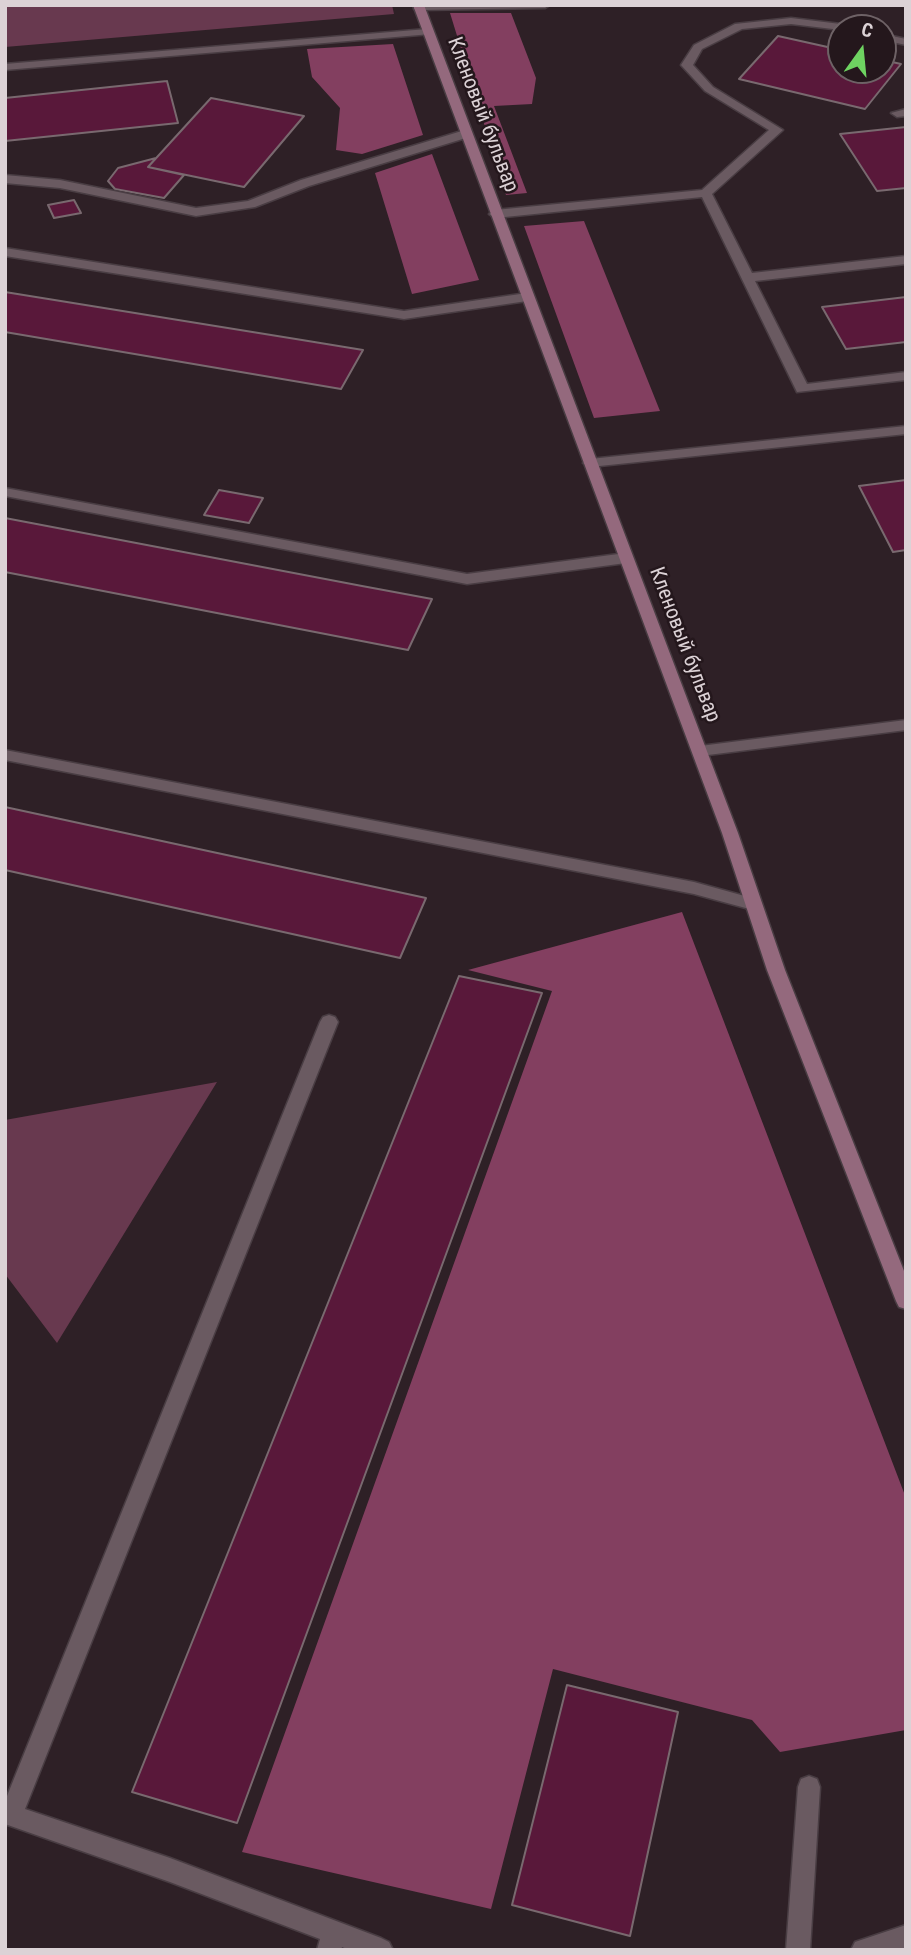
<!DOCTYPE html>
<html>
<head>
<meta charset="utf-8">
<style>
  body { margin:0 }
  #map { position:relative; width:911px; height:1955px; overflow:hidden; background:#2e2026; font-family:"Roboto Condensed",sans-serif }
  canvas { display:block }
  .frame { position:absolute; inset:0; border:7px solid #dcd2d6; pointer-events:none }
  .north { position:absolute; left:827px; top:14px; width:70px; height:70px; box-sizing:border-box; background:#24171c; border:2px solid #6e6266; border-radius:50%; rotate:15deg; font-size:19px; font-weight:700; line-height:28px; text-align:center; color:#dcd2d6 }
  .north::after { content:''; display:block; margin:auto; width:24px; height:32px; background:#6ed361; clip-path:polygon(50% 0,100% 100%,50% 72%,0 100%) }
</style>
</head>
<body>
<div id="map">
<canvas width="911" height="1955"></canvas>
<div class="frame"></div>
<div class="north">С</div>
</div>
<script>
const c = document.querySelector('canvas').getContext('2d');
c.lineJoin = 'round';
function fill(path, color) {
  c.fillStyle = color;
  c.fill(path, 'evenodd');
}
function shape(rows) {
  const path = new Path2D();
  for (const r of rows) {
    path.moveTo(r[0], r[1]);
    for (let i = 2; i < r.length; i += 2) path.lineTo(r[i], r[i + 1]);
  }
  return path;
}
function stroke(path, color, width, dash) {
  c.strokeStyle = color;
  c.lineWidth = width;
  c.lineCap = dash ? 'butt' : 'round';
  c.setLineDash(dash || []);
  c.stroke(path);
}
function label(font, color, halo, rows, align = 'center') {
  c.font = font + ' "Roboto Condensed",sans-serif';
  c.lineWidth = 5;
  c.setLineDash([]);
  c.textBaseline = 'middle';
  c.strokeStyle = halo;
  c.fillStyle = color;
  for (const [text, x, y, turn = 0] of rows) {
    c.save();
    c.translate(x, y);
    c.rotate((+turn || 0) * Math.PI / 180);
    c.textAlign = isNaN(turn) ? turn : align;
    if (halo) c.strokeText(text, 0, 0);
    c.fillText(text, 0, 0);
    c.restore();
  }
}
const green = shape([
  [5,5,392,5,394,14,5,47],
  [217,1082,57,1343,5,1274,5,1120]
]);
const forest = shape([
  [450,13,511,13,536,78,532,104,494,106,527,193,506,195],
  [393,44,423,135,362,154,336,150,340,108,312,77,307,49],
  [432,154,479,280,412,294,375,173],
  [584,221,660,411,594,418,524,226],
  [682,912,906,1498,906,1730,780,1752,752,1720,553,1669,491,1909,242,1852,552,991,468,970]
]);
const building = shape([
  [778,36,841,50,841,70,883,70,883,60,901,64,865,109,739,79,778,36],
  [167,81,178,123,5,141,5,98,167,81],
  [211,98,304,116,244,187,148,167,211,98],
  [906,127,906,188,877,191,840,134,906,127],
  [156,158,148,167,184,175,164,198,115,189,108,181,118,168,156,158],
  [74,200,81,213,54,218,48,205,74,200],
  [5,292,302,340,363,350,341,389,5,332,5,292],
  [906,297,906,342,846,349,822,307,906,297],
  [906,480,906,550,893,552,859,486,906,480],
  [219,490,263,498,249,523,204,515,219,490],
  [5,518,362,586,432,599,408,650,5,572,5,518],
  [5,807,208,851,426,898,400,958,5,870,5,807],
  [459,976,542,993,237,1823,132,1792,459,976],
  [567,1685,678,1712,630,1936,512,1905,567,1685]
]);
const lane = shape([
  [414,5,550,5,545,8,418,10,414,9,414,5],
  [791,18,849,25,855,28,841,28,841,30,791,24,742,29,702,49,693,65,713,87,783,130,712,194,752,273,906,256,906,264,755,281,807,384,906,372,906,380,797,392,702,197,495,218,489,214,495,210,702,190,769,130,705,91,681,65,694,45,735,24,791,18],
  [427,29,431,30,431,34,5,70,5,64,427,29],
  [883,34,906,39,906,45,883,40,883,34],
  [906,109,906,116,897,117,891,113,906,109],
  [465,130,471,134,469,137,309,186,255,207,196,216,60,188,5,183,5,175,60,180,196,208,248,201,301,180,465,130],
  [5,248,404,311,527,293,533,297,527,301,404,319,5,256,5,248],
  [906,426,906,434,590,467,583,463,590,459,906,426],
  [5,488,467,574,626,553,633,558,626,563,467,584,5,496,5,488],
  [906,720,906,730,700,756,692,751,700,746,906,720],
  [5,750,694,882,759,900,762,904,753,910,694,894,5,760,5,750],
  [329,1015,335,1017,338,1022,25,1809,170,1858,381,1938,389,1942,393,1950,349,1950,342,1947,341,1950,317,1950,320,1939,170,1882,5,1824,5,1801,320,1022,323,1017,329,1015],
  [809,1776,817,1779,820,1787,810,1950,786,1950,798,1787,801,1779,809,1776],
  [906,1925,906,1949,851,1950,855,1942,906,1925]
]);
const secondary = shape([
  [413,5,424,5,738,833,785,970,906,1276,906,1309,899,1307,896,1301,767,970,722,833,413,5]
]);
const streetNames = [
  ["Кленовый бульвар",482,115,69],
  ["Кленовый бульвар",684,645,69]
];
fill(green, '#68394f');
fill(forest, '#833f60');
fill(building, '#59183a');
stroke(building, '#79696f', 2);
stroke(lane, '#493d43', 3);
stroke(secondary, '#493d43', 3);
fill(lane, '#6a5a61');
fill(secondary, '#94697d');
label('21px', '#dcd2d6', '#24171c', streetNames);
</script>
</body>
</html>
